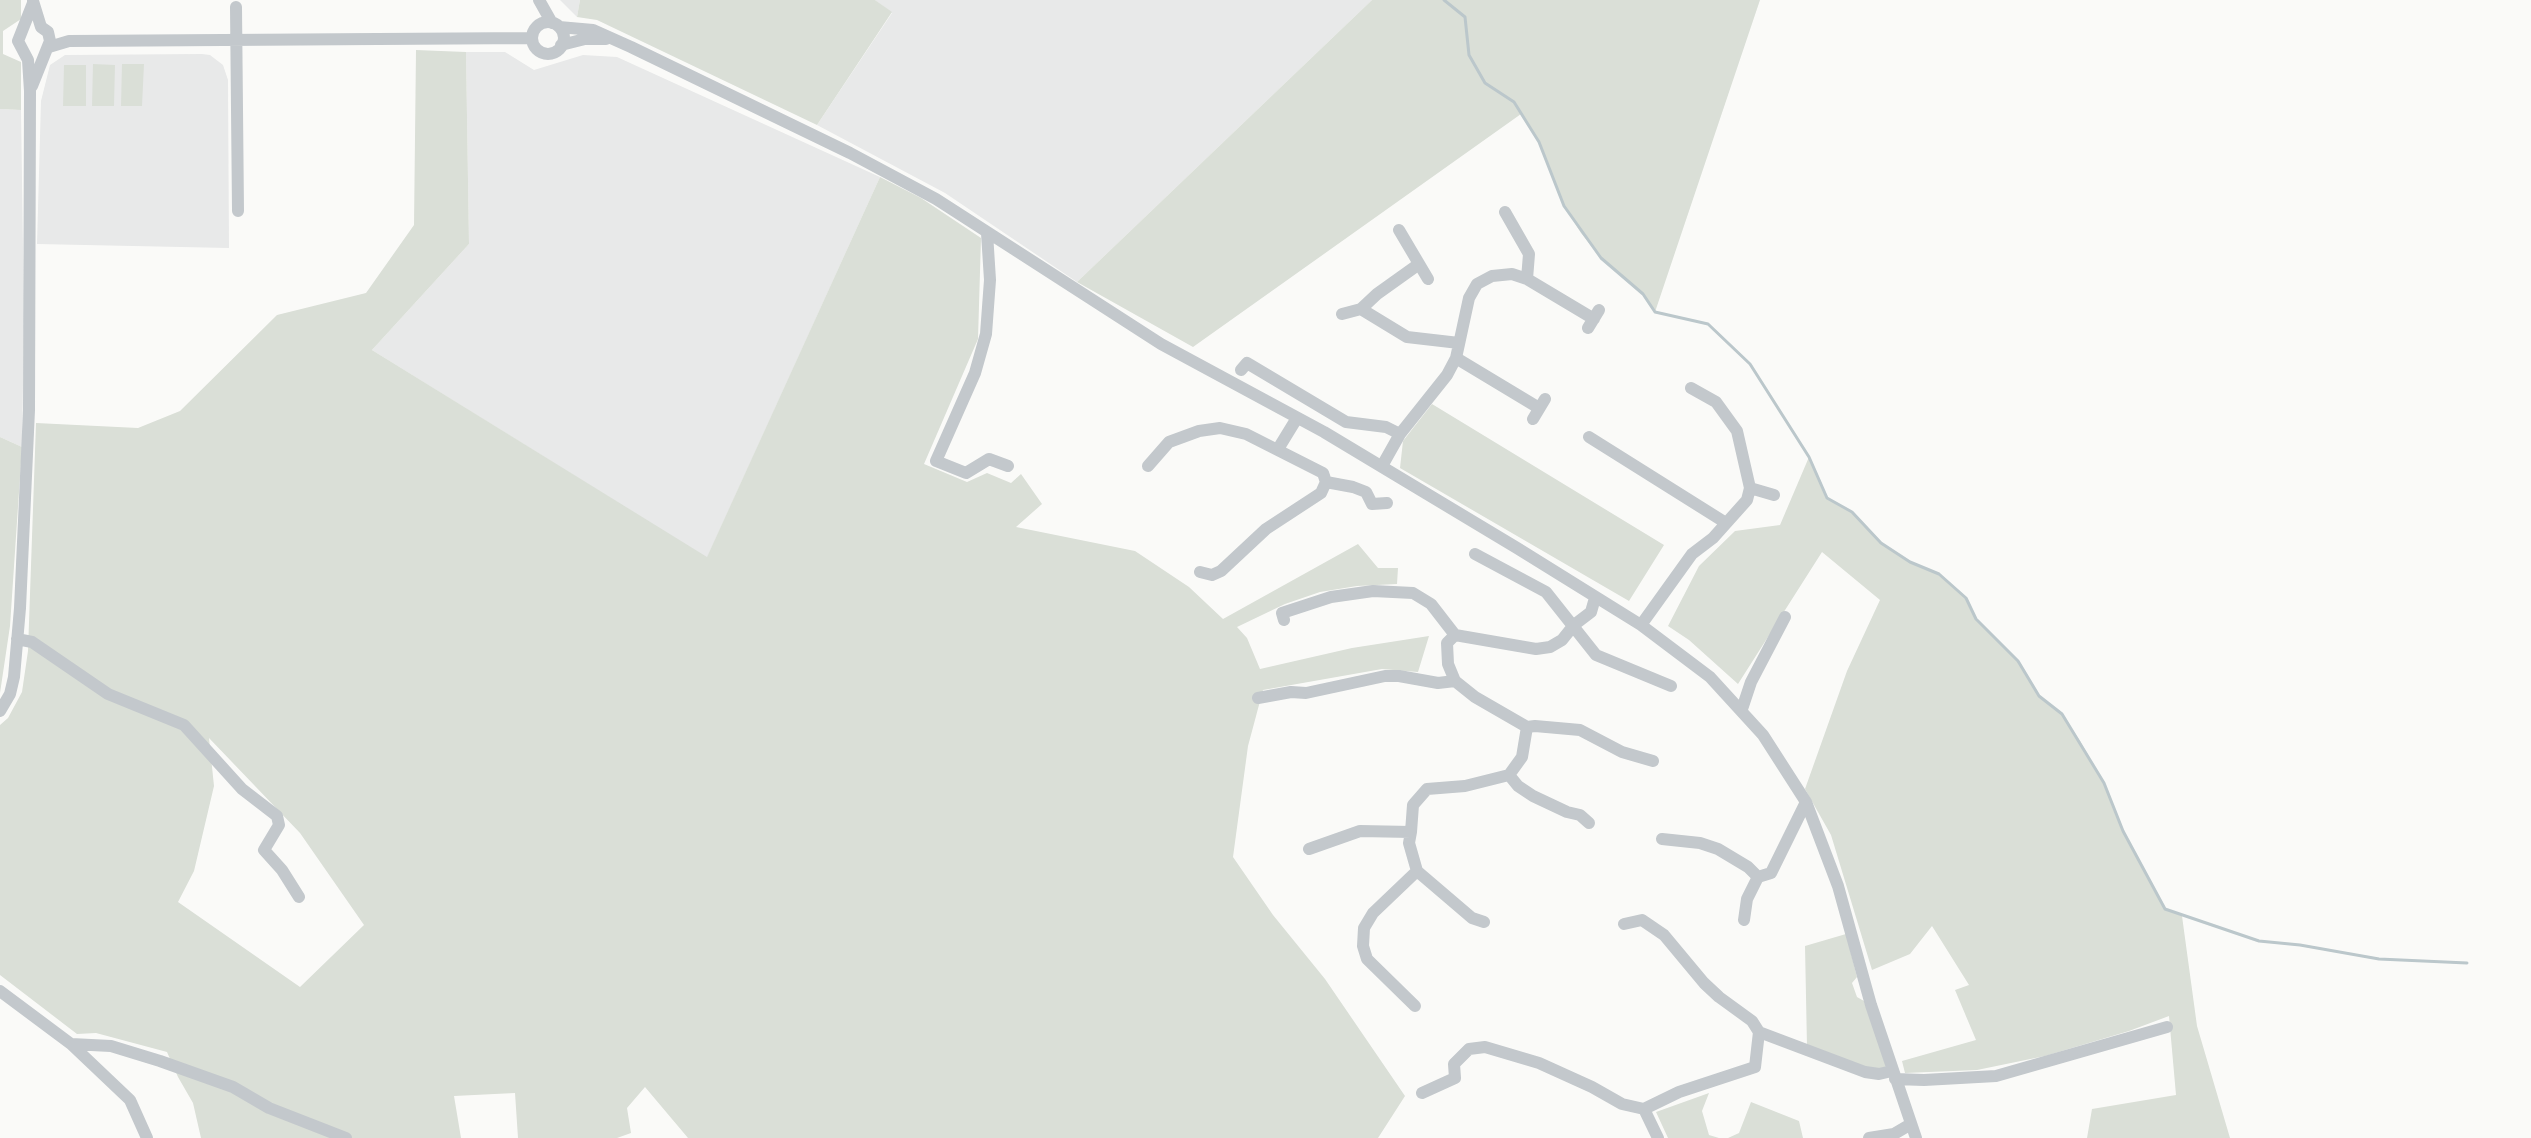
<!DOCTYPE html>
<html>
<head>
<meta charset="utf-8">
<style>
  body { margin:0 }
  canvas { display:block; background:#fafaf8 }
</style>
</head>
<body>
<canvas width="2531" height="1138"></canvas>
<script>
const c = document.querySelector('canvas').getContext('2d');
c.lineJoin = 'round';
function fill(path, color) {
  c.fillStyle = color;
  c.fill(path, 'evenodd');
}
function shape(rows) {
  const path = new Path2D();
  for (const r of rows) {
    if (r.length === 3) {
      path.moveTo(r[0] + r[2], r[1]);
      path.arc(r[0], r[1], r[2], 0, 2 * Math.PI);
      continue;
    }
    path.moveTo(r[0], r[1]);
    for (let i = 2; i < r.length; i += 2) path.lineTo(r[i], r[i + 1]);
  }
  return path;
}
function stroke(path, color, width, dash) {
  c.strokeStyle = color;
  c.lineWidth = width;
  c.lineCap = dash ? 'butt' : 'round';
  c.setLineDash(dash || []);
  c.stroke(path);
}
const built = shape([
  [560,0,580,0,577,17],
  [875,0,1372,0,1077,282,945,193,817,125,892,13],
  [466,52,505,52,534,70,583,55,617,57,880,177,707,558,372,350,469,244],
  [202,54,210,55,223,65,228,80,229,248,37,244,41,101,50,65,65,55],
  [0,109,21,110,24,319,22,447,0,437]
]);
const green = shape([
  [0,0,21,0,21,19,3,31,3,54,21,62,21,110,0,109],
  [580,0,875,0,892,12,817,125,597,20,577,17],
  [1372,0,1760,0,1655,312,1643,294,1601,258,1581,233,1564,206,1539,142,1521,114,1193,347,1077,282],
  [416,50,466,52,469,244,372,350,707,557,880,177,921,198,981,238,978,339,924,464,967,482,987,473,1011,483,1021,474,1042,504,1016,527,1135,551,1189,587,1223,619,1358,544,1378,568,1398,568,1397,584,1357,586,1320,592,1285,604,1237,627,1247,638,1260,669,1352,648,1429,636,1418,672,1382,669,1263,690,1248,746,1233,857,1273,915,1325,979,1405,1096,1378,1138,688,1138,645,1087,627,1108,631,1133,617,1138,518,1138,515,1093,454,1096,461,1138,201,1138,193,1103,178,1077,167,1052,96,1033,77,1034,0,975,0,725,8,718,22,692,28,651,36,423,138,428,180,411,277,315,366,293,414,225],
  [209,738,300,833,364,925,300,987,178,902,194,871,214,786],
  [93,64,115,65,114,106,92,106],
  [122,64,144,64,142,106,121,106],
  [64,65,86,65,86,106,63,106],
  [1432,404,1664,545,1629,601,1400,468,1403,441],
  [0,437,22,447,10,626,0,693],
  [1809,457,1827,498,1852,512,1881,543,1910,562,1939,574,1966,598,1976,619,2018,661,2039,696,2062,714,2080,741,2104,783,2123,831,2165,909,2182,916,2197,1026,2230,1138,2087,1138,2092,1109,2176,1095,2169,1016,2129,1031,2045,1056,1977,1070,1905,1073,1902,1061,1976,1040,1955,990,1969,985,1932,926,1910,954,1872,970,1831,835,1805,789,1847,671,1880,600,1822,552,1738,684,1689,640,1668,626,1699,566,1735,531,1780,525],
  [1846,934,1857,977,1852,983,1857,997,1864,1001,1886,1066,1882,1069,1856,1066,1807,1047,1805,946],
  [1709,1093,1702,1111,1709,1135,1719,1138,1668,1138,1656,1112],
  [1751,1102,1799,1121,1803,1138,1728,1138,1739,1133]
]);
const stream = shape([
  [1444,0,1465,17,1469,55,1485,83,1514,102,1539,142,1564,206,1601,258,1643,294,1655,312,1708,324,1750,364,1809,457,1827,498,1852,512,1881,543,1910,562,1939,574,1966,598,1976,619,2018,661,2039,696,2062,714,2104,783,2123,831,2165,909,2259,941,2300,945,2379,959,2467,963]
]);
const minor = shape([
  [539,0,552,23],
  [236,7,238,211],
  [548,38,16],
  [559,27,593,30,631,47,850,153,936,199,1161,344,1324,432,1517,548,1641,625,1710,677,1763,735,1806,802,1838,886,1871,1005,1916,1138],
  [561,45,585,39,606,39],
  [49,47,69,41,532,38],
  [32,86,50,41,48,32,41,27,33,1],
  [1505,212,1529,254,1527,279],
  [1399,230,1428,279],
  [987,233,990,280,986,334,975,373,936,461,966,473,989,459,1008,466],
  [1361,309,1407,337,1459,343],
  [1342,314,1361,309,1377,294,1419,264],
  [1588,328,1599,310],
  [1456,358,1539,408],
  [1241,370,1247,363,1346,422,1386,427,1400,434],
  [1533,419,1545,399],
  [1589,437,1726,523],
  [1278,449,1297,418],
  [1148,466,1169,442,1199,431,1220,428,1246,434,1323,473,1326,482,1321,493,1266,529,1221,571,1212,575,1200,572],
  [1382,466,1400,434,1447,375,1456,358,1469,298,1477,284,1492,276,1512,274,1527,279,1594,319],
  [1326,482,1353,487,1366,492,1372,504,1387,503],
  [1750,488,1774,495],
  [1475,554,1546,592,1596,655,1671,686],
  [1284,620,1282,613,1331,597,1373,591,1413,593,1431,604,1455,635],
  [1641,625,1692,554,1713,538,1747,500,1750,488,1737,431,1716,402,1691,388],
  [17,639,32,642,108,694,184,725,242,789,277,816,279,825,264,850,282,870,299,897],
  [1258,698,1291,692,1306,693,1385,676,1399,676,1438,683,1455,681],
  [1742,709,1751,682,1785,617],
  [0,711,10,694,14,677,20,608,29,410,30,91,28,60,18,41,33,3],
  [1527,727,1475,697,1455,681,1448,664,1447,643,1455,635,1536,649,1550,647,1562,640,1574,625,1591,612,1595,598],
  [1509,775,1522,757,1527,727,1535,726,1580,730,1622,752,1653,761],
  [1411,832,1413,805,1427,789,1465,786,1509,775,1518,786,1533,796,1567,812,1580,815,1589,823],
  [1662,839,1700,843,1718,849,1748,867,1758,877,1771,873,1806,802],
  [1309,849,1360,831,1411,832,1409,843,1417,871],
  [1744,920,1747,899,1758,877],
  [1624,924,1642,920,1664,935,1704,983,1719,997,1752,1021,1759,1032],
  [0,991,71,1044,130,1100,147,1138],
  [1415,1006,1367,959,1363,946,1364,928,1373,913,1417,871,1472,918,1484,922],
  [71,1044,111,1046,160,1061,233,1087,269,1108,346,1138],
  [1895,1079,1924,1080,1996,1076,2167,1027],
  [1422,1093,1455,1078,1454,1064,1469,1049,1485,1047,1539,1063,1592,1087,1622,1104,1644,1109,1679,1092,1755,1067,1759,1032,1865,1072,1879,1074,1892,1071],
  [1644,1109,1658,1138],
  [1869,1138,1894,1134,1911,1124]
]);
fill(built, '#e8e9e9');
fill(green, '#dadfd7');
stroke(stream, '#bbc7cb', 3);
stroke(minor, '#c3c8cc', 12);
</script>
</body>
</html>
